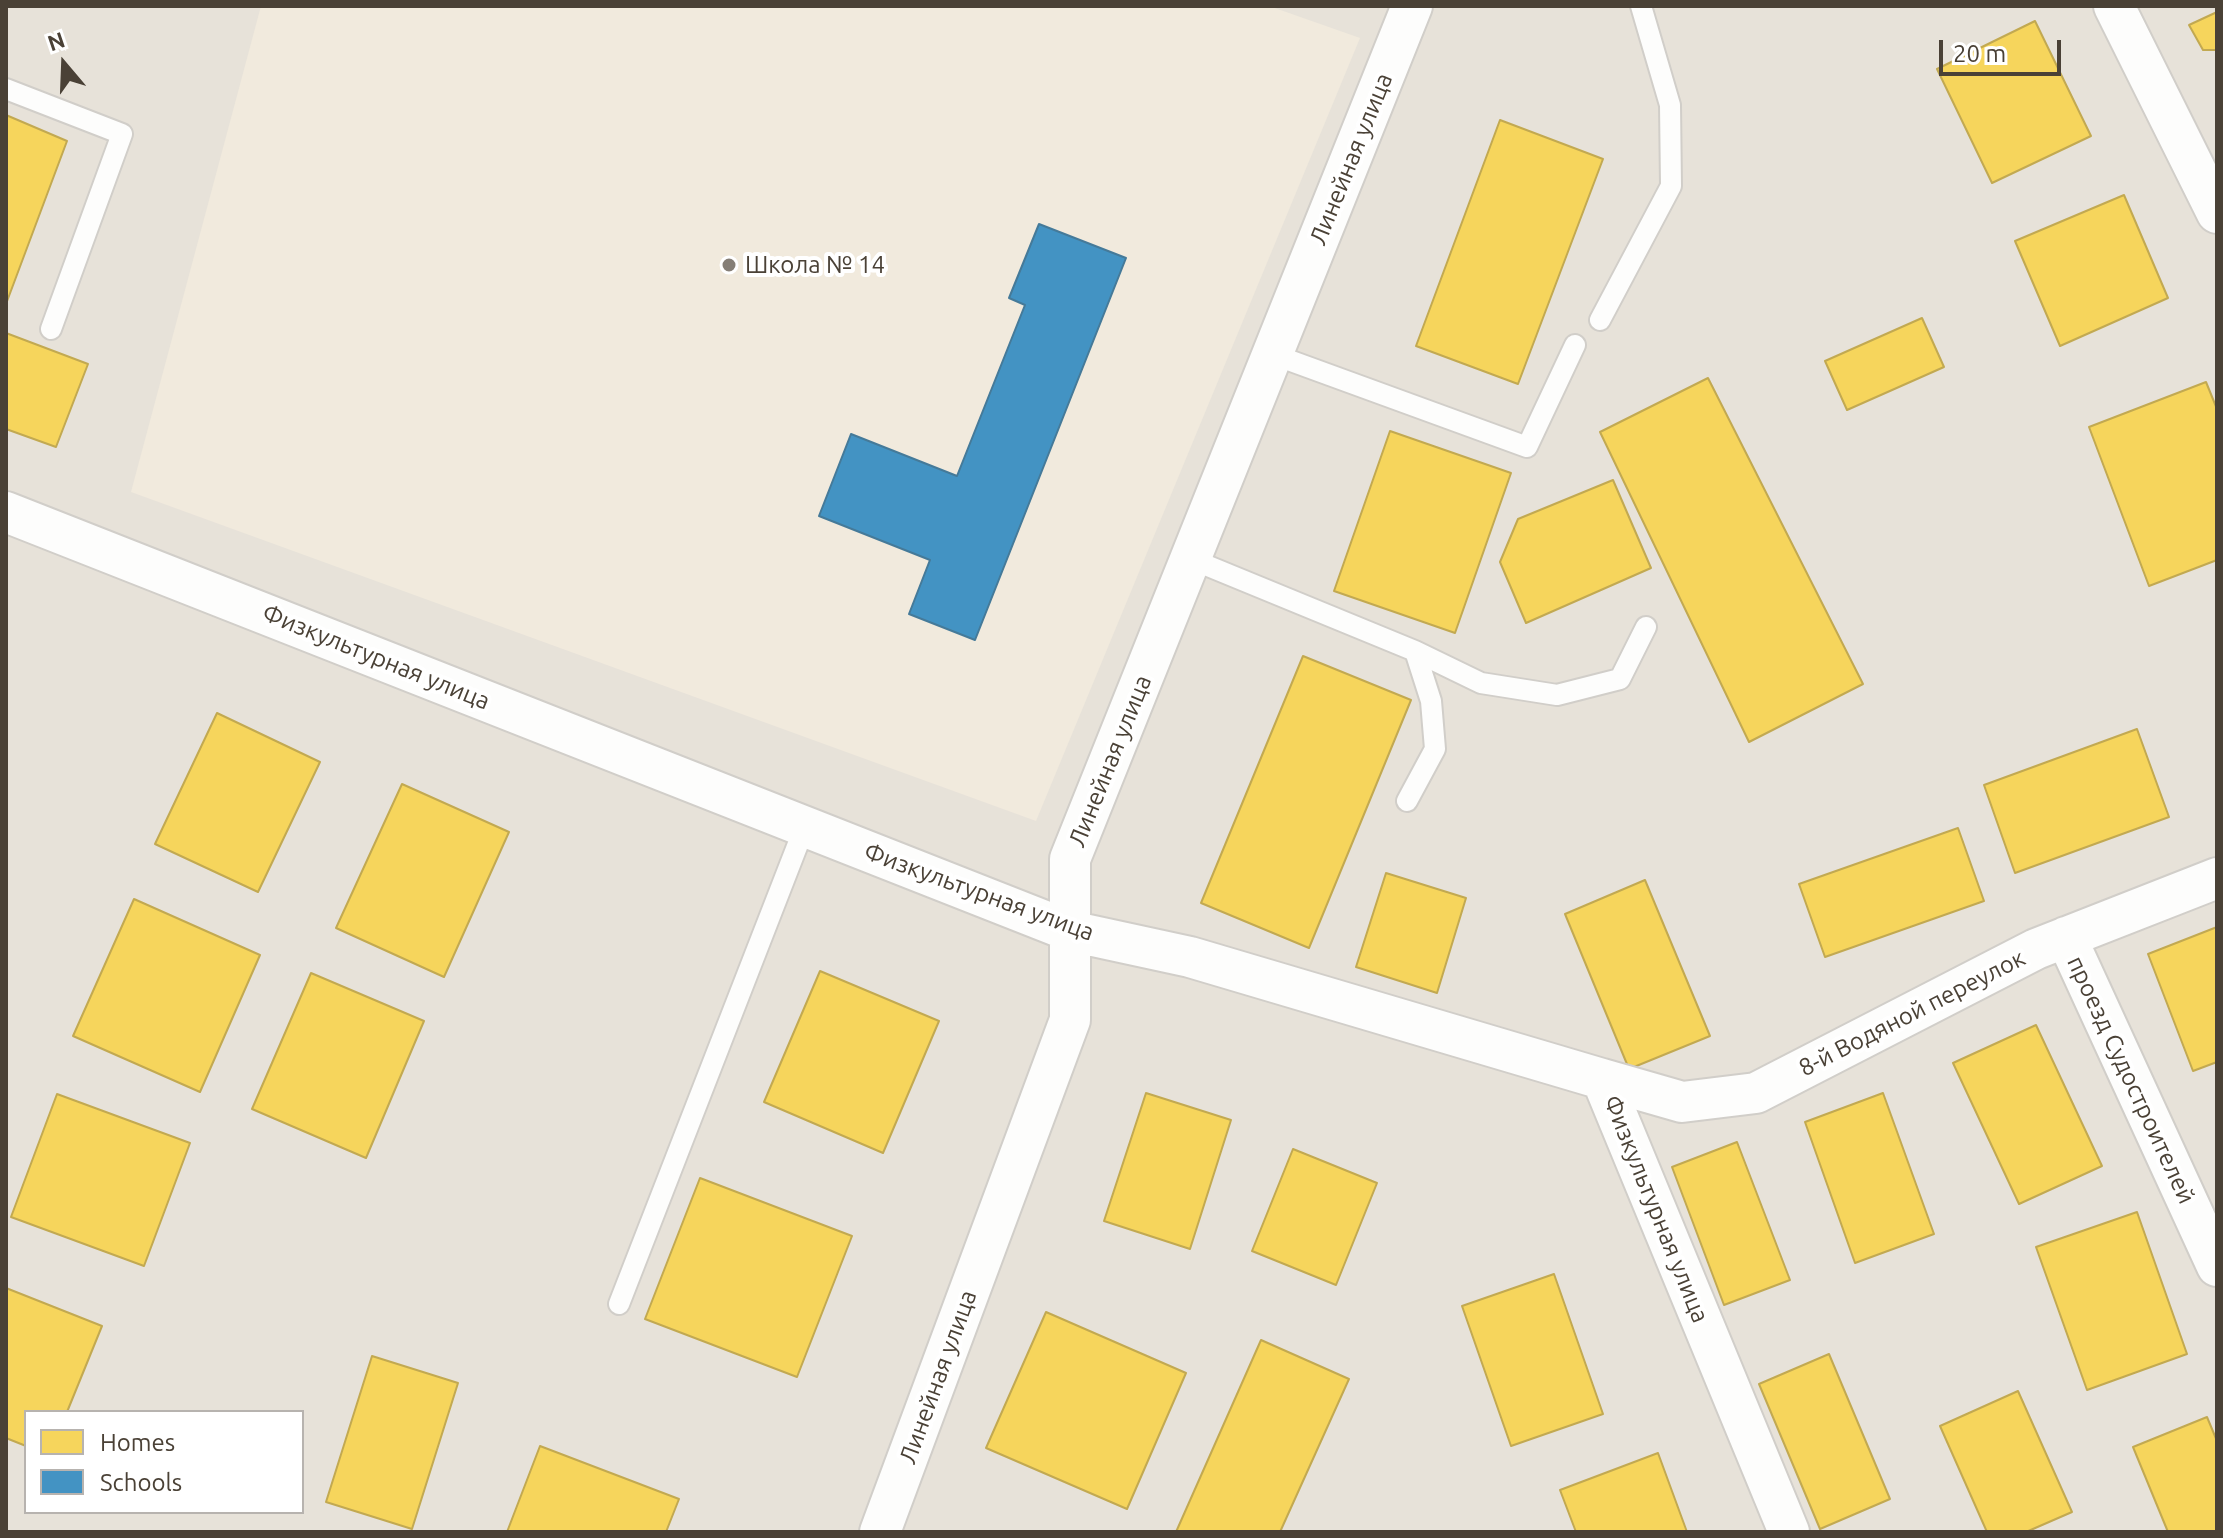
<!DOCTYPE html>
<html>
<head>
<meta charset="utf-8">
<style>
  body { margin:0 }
  #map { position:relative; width:2223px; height:1538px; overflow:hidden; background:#f3f0ec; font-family:Ubuntu,sans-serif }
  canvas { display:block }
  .frame { position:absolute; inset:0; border:8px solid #4a4136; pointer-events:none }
  .legend { position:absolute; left:24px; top:1410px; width:280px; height:104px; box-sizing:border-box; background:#fff; border:2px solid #b7b3af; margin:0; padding:10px 14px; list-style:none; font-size:24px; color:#4a4136 }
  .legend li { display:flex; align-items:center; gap:16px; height:40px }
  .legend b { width:40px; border:2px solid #b7b3af }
  .north { position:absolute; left:24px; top:24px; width:80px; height:80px; -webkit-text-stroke:6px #fff; paint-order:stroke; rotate:341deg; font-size:22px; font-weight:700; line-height:32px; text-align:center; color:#4a4136 }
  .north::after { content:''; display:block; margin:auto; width:28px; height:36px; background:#4a4136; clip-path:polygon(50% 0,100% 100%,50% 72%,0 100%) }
  .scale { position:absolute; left:1939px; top:40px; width:122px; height:36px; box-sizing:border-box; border:4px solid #4a4136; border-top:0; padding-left:10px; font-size:24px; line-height:28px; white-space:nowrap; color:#4a4136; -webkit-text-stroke:6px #fff; paint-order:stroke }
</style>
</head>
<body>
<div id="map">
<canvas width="2223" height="1538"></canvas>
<div class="frame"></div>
<ul class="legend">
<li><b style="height:22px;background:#f6d55c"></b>Homes</li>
<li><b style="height:22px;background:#4393c3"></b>Schools</li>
</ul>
<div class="north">N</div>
<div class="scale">20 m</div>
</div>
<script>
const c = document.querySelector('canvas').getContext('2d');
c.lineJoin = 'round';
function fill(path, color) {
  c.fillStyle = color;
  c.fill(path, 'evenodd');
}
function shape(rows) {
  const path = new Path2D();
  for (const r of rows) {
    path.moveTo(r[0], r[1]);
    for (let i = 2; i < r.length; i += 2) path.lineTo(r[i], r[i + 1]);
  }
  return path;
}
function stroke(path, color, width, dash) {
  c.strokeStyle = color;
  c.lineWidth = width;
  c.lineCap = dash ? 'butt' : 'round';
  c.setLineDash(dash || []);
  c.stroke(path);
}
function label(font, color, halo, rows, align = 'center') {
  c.font = font + ' Ubuntu,sans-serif';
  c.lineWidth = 8;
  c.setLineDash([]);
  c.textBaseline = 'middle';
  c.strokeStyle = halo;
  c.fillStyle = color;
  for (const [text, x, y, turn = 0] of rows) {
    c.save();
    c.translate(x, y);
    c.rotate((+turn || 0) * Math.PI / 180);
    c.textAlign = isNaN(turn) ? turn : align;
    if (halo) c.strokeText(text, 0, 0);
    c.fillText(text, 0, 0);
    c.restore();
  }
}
const residential = shape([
  [6,6,2217,6,2217,1532,6,1532],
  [26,1412,302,1412,302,1512,26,1512]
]);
const education = shape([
  [261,6,1269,6,1360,38,1036,821,131,492]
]);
const homes = shape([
  [2217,12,2217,50,2203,50,2189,25,2217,12],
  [2035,21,2091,136,1992,183,1937,69,2035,21],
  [6,115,67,141,6,304,6,115],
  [1500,120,1603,159,1518,384,1416,346,1500,120],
  [2124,195,2168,298,2060,346,2015,241,2124,195],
  [1922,318,1944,367,1847,410,1825,361,1922,318],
  [6,333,88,364,56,447,6,429,6,333],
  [1708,378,1863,684,1749,742,1600,432,1708,378],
  [2206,382,2217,409,2217,560,2149,586,2089,427,2206,382],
  [1390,431,1511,473,1455,633,1334,591,1390,431],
  [1613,480,1651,568,1526,623,1500,562,1518,519,1613,480],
  [1303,656,1411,700,1309,948,1201,903,1303,656],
  [217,713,320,762,258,892,155,844,217,713],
  [2137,729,2169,817,2015,873,1984,785,2137,729],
  [402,784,509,832,444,977,336,928,402,784],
  [1958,828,1984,901,1825,957,1799,884,1958,828],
  [1386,873,1466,898,1437,993,1356,967,1386,873],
  [1645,880,1710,1036,1629,1069,1565,914,1645,880],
  [134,899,260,955,200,1092,73,1036,134,899],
  [2217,927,2217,1062,2193,1071,2148,954,2217,927],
  [820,971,939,1021,883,1153,764,1102,820,971],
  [311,973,424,1021,366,1158,252,1109,311,973],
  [2036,1025,2102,1166,2019,1204,1953,1063,2036,1025],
  [1146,1093,1231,1120,1190,1249,1104,1221,1146,1093],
  [1883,1093,1934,1234,1855,1263,1805,1122,1883,1093],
  [57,1094,190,1143,144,1266,11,1217,57,1094],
  [1737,1142,1790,1280,1724,1305,1672,1167,1737,1142],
  [1293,1149,1377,1183,1336,1285,1252,1251,1293,1149],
  [700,1178,852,1236,797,1377,645,1319,700,1178],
  [2137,1212,2187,1354,2087,1390,2036,1247,2137,1212],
  [1554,1274,1603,1414,1511,1446,1462,1306,1554,1274],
  [6,1288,102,1326,67,1412,26,1412,26,1446,6,1438,6,1288],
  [1046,1312,1186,1373,1127,1509,986,1448,1046,1312],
  [1261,1340,1349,1379,1280,1532,1176,1532,1261,1340],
  [1829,1354,1890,1499,1820,1529,1759,1384,1829,1354],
  [372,1356,458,1383,412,1529,326,1502,372,1356],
  [2018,1391,2072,1512,2026,1532,1987,1532,1940,1426,2018,1391],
  [2207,1417,2217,1441,2217,1532,2168,1532,2133,1447,2207,1417],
  [540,1446,679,1499,666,1532,507,1532,540,1446],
  [1658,1453,1687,1532,1576,1532,1560,1490,1658,1453]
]);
const schools = shape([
  [1039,224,1126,258,975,640,909,614,930,560,819,516,851,434,957,476,1025,305,1009,298,1039,224]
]);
const lane = shape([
  [6,89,122,134,51,329],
  [1600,320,1671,186,1670,105,1641,6],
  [1272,354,1527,447,1575,345],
  [1191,559,1415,651,1431,701,1435,749,1407,801],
  [1415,651,1481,683,1557,695,1620,679,1646,627],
  [619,1304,805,826]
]);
const street = shape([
  [2114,6,2217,213],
  [6,512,1070,931,1190,957,1602,1079,1789,1532],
  [2066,937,2217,1266],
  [1602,1079,1682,1102,1756,1093,2036,949,2217,878],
  [880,1532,1070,1020,1070,859,1412,6]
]);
const markers = [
  [729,265,8,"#857e76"]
];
const streetNames = [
  ["Линейная улица",1351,159,-68],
  ["Физкультурная улица",376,657,22],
  ["Линейная улица",1110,761,-68],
  ["Физкультурная улица",979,892,20],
  ["8-й Водяной переулок",1912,1013,-27],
  ["проезд Судостроителей",2131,1080,65],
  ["Физкультурная улица",1656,1209,68],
  ["Линейная улица",938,1377,-70]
];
const poiNames = [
  ["Школа № 14",745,265]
];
fill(residential, '#e7e2d9');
fill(education, '#f1eadd');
fill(homes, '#f6d55c');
stroke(homes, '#c2a951', 2);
fill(schools, '#4393c3');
stroke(schools, '#457a99', 2);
stroke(lane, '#d1cec9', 24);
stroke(street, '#d1cec9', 44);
stroke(lane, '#fdfdfc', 20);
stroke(street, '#fdfdfc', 40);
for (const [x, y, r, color] of markers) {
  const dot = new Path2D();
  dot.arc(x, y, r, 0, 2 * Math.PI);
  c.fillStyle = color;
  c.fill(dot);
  stroke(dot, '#fff', 3);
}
label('24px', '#4a4136', '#fff', streetNames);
label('24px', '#4a4136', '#fff', poiNames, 'left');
</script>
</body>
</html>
